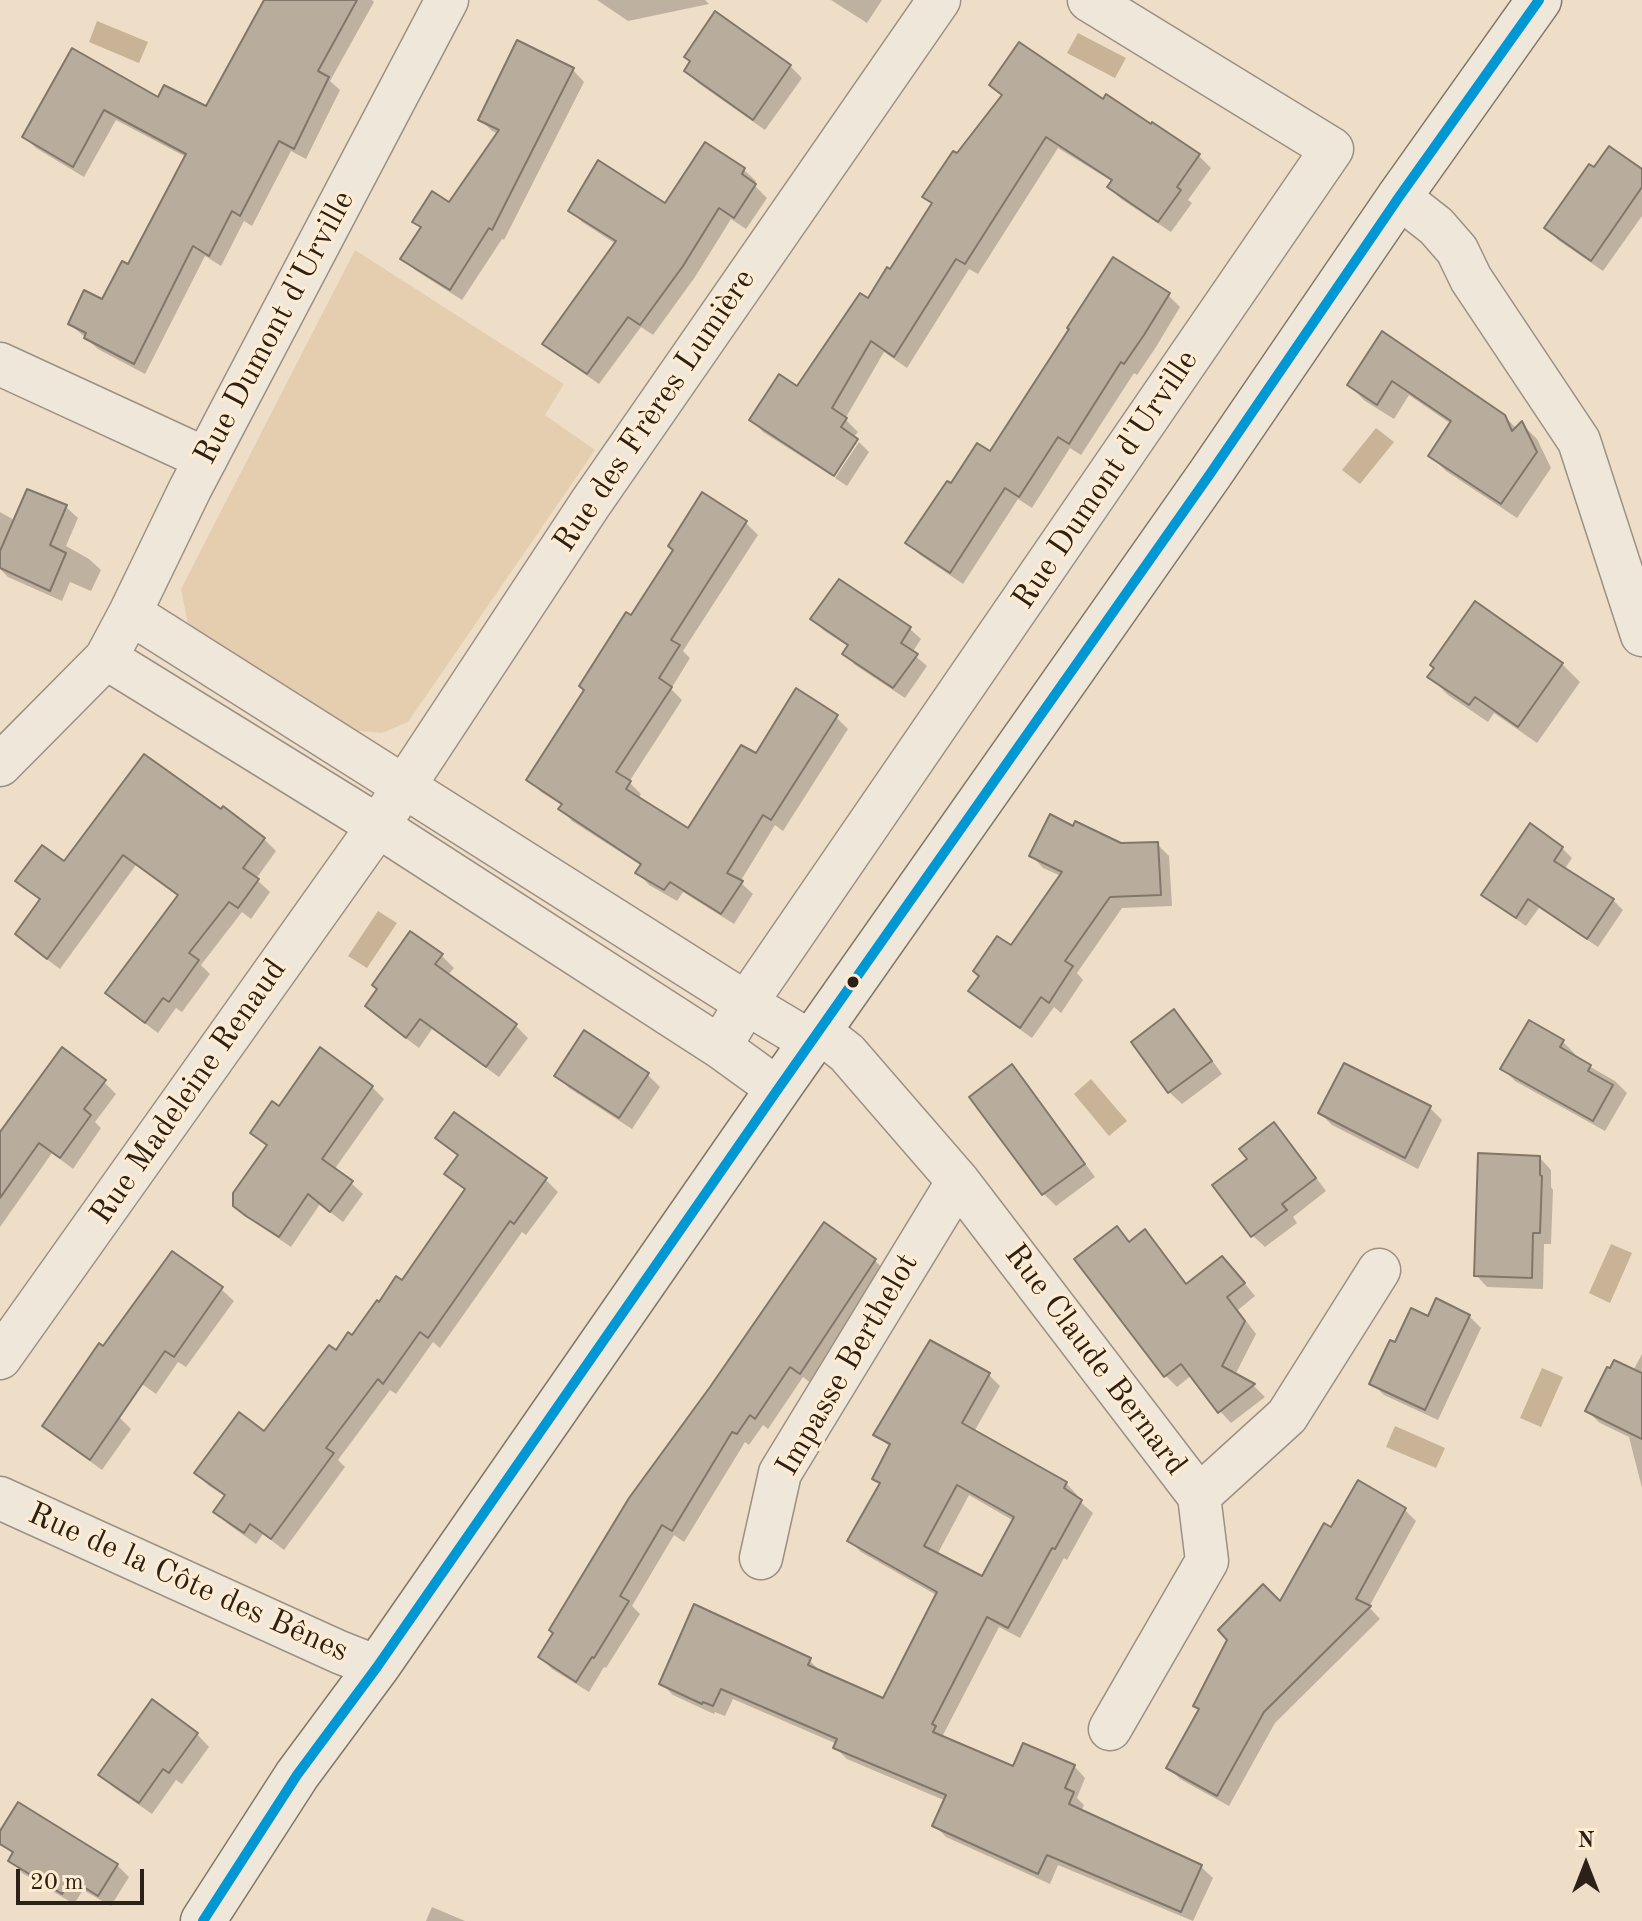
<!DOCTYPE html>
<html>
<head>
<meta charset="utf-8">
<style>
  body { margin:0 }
  #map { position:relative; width:1642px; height:1921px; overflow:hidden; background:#efdec7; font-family:"Old Standard TT",serif }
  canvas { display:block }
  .north { position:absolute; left:1546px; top:1825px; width:80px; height:80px; -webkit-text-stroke:6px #ffecd0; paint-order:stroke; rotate:0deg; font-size:22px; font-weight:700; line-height:32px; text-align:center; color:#2c2118 }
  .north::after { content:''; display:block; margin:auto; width:28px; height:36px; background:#2c2118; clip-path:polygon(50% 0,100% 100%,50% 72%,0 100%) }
  .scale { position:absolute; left:16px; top:1869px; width:128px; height:36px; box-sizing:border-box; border:4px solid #2c2118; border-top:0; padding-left:10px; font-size:24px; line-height:28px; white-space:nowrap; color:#2c2118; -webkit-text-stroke:6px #ffecd0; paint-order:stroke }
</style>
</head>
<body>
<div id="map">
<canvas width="1642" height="1921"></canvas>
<div class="north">N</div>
<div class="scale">20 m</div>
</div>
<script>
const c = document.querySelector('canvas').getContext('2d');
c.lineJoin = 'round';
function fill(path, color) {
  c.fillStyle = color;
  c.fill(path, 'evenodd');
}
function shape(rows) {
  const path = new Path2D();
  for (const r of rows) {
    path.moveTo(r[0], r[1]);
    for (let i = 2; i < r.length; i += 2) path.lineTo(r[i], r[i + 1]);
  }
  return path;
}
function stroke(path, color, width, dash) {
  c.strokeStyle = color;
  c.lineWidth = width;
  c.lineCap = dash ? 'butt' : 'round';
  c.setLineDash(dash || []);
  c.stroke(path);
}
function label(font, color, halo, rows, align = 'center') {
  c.font = font + ' "Old Standard TT",serif';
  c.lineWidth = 6;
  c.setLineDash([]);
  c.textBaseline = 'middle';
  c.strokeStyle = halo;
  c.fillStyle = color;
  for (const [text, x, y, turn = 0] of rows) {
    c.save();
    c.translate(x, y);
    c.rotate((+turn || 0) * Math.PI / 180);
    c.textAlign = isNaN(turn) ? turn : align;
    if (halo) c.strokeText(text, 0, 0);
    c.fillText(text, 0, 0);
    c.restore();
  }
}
const green = shape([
  [355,250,564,384,545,415,595,450,408,722,382,733,349,730,188,624,181,589]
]);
const water = shape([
  [97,21,148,42,139,63,89,42],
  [1078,33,1126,58,1115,78,1067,53],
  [1376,428,1394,442,1360,484,1342,470],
  [378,911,397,923,367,968,348,956],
  [1091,1079,1127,1121,1109,1136,1074,1094],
  [1611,1244,1632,1253,1610,1303,1589,1293],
  [1542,1368,1563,1377,1541,1427,1520,1418],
  [1395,1426,1445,1448,1436,1468,1386,1447]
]);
const shadow = shape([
  [286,0,372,0,374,2,330,81,340,90,306,159,291,151,252,226,244,221,221,266,205,256,145,374,98,349,70,324,103,302,128,268,186,157,116,120,84,177,36,148,24,137,73,51,159,99,207,109],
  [597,0,705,0,709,4,628,21],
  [831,0,882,0,867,23],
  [790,66,802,78,765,130,698,83,686,71],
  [573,70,584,82,504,240,502,239,462,300,415,270,403,259,422,229,414,222,449,205,498,134,492,131,480,119],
  [1103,102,1152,125,1199,156,1211,168,1188,200,1192,203,1171,232,1121,199,1109,187,1113,182,1058,148,978,274,969,269,907,368,884,352,845,419,858,432,853,438,856,439,832,476,763,432,752,420,798,389,868,301,891,272,933,205,924,197,957,156],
  [744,170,756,181,754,185,767,198,746,229,731,219,695,277,653,335,641,327,599,384,557,355,545,343,616,244,582,222,570,210,665,206],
  [1642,171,1642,216,1603,271,1558,240,1546,228],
  [1168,295,1180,307,1156,347,1137,375,1134,373,1081,455,1070,448,1032,508,1018,499,963,584,920,555,908,543,951,486],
  [1383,334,1504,416,1517,429,1522,424,1537,439,1551,468,1517,518,1446,471,1431,456,1454,426,1409,395,1394,419,1365,401,1349,385],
  [859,442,869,452,847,486,835,478],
  [703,495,746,523,758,535,683,651,690,658,671,689,682,700,629,782,641,794,638,799,689,831,756,756,836,717,848,729,783,831,775,825,740,882,753,894,734,924,683,892,677,901,649,885,638,873,642,866,572,821,561,809,563,806,541,792,529,780,675,550],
  [66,507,78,518,66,546,89,559,101,570,91,591,70,582,62,601,8,577,0,569,0,512,16,521],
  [813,619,910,629,921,639,912,653,927,666,905,698,855,665,845,654,849,647,823,630],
  [1562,664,1580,682,1537,743,1494,713,1488,722,1448,695,1430,677],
  [144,757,264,839,276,851,256,879,270,892,251,919,242,912,201,965,210,974,182,1012,176,1008,158,1033,120,1005,108,993,179,897,136,865,60,969,29,946,17,933,41,901,17,881,65,864],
  [1074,828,1120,845,1157,844,1169,856,1172,906,1122,908,1077,973,1083,980,1061,1013,1054,1007,1032,1038,983,1003,971,991,1012,948,1061,876,1043,868,1032,856],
  [1562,848,1572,858,1564,870,1613,900,1623,910,1598,947,1539,908,1526,926,1494,904,1484,894],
  [410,934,442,956,454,968,447,976,516,1026,528,1038,499,1077,432,1029,419,1048,379,1018,367,1006],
  [1174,1012,1186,1024,1222,1074,1182,1104,1169,1092],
  [1530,1023,1563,1042,1575,1054,1573,1057,1615,1081,1627,1093,1605,1131,1515,1081,1503,1069],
  [1012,1067,1024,1079,1095,1177,1056,1206,1044,1194,972,1098],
  [648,1075,660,1087,632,1129,569,1088,557,1076],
  [104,1082,116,1094,95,1122,101,1128,73,1169,52,1153,0,1227,0,1135],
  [372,1087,384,1099,334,1170,351,1183,363,1194,343,1222,320,1204,291,1247,247,1217,235,1205,268,1147,253,1132],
  [1430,1108,1442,1120,1418,1169,1332,1125,1320,1113],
  [454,1115,546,1180,558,1192,526,1235,522,1232,440,1348,433,1342,396,1394,390,1390,338,1460,345,1467,284,1550,263,1534,256,1544,228,1524,216,1512,226,1497,208,1485,196,1473,265,1433,336,1352,352,1338,379,1305,402,1283,466,1191,446,1174,459,1157,438,1138],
  [1278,1131,1291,1144,1326,1191,1293,1217,1297,1223,1265,1247,1252,1235,1249,1159],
  [1540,1158,1551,1170,1551,1187,1553,1190,1551,1244,1544,1244,1543,1289,1487,1287,1476,1275],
  [824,1224,875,1261,887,1272,812,1384,803,1377,768,1429,763,1425,749,1445,745,1442,684,1542,674,1535,632,1606,640,1614,606,1668,604,1667,589,1692,552,1669,540,1657,711,1388],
  [1117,1229,1130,1243,1144,1231,1156,1243,1188,1285,1234,1270,1255,1296,1238,1310,1256,1334,1235,1375,1254,1386,1265,1397,1231,1423,1220,1411,1192,1375,1177,1387,1166,1376],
  [221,1289,234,1301,186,1367,178,1362,156,1394,114,1364],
  [1469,1316,1481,1328,1438,1420,1384,1395,1372,1383,1396,1345,1430,1319],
  [1642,1354,1642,1488,1629,1437,1600,1423,1587,1411,1616,1360,1634,1369],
  [989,1375,1000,1386,974,1432,1066,1483,1077,1495,1076,1498,1093,1513,1067,1560,1064,1558,1020,1638,999,1627,943,1735,947,1739,1014,1769,1074,1766,1085,1778,1077,1798,1084,1805,1081,1812,1201,1867,1213,1878,1193,1921,1058,1865,1050,1884,946,1837,935,1826,946,1801,847,1759,835,1747,837,1744,733,1699,725,1716,715,1712,714,1714,673,1695,661,1683,809,1660,821,1672,884,1701,938,1596,861,1552,849,1540,881,1485,874,1479,891,1448,876,1434],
  [969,1495,1014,1521,982,1579,937,1555],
  [119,1417,131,1429,102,1470,57,1437,45,1425],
  [1405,1510,1416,1521,1369,1607,1380,1619,1275,1723,1229,1806,1180,1779,1169,1768,1200,1711,1196,1706,1281,1604,1332,1530],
  [197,1734,209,1747,182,1784,176,1780,152,1814,113,1787,101,1775],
  [0,1835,117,1865,129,1877,111,1906,83,1890,74,1904,22,1873,11,1861,14,1855,0,1843],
  [432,1907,465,1921,426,1921]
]);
const building = shape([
  [264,0,357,0,318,71,329,77,294,149,279,141,240,216,232,211,209,256,193,246,134,364,84,338,86,333,68,324,84,290,102,299,122,261,128,264,186,154,104,110,73,167,22,137,72,48,158,97,164,85,206,106,264,0],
  [715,11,791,65,753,120,684,71,690,61,684,57,715,11],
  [517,40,574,68,492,230,489,228,450,290,400,259,421,227,412,222,432,191,449,202,499,130,478,120,517,40],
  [1019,42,1103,99,1106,94,1151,124,1152,122,1200,154,1177,187,1181,190,1158,222,1107,187,1112,180,1046,137,965,264,956,259,894,357,871,341,832,408,847,418,841,427,858,439,834,476,749,420,779,374,797,386,860,293,868,298,887,267,890,269,932,203,922,197,953,151,957,153,1002,95,989,85,1019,42],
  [705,142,745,168,742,174,756,184,734,218,719,208,683,266,640,325,628,317,587,374,542,344,616,241,568,211,598,160,665,203,705,142],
  [1609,146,1642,169,1642,187,1591,261,1544,228,1589,164,1594,167,1609,146],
  [1113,257,1170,293,1144,335,1124,364,1121,362,1069,444,1058,437,1019,497,1005,488,950,573,905,543,947,481,951,483,977,443,990,451,1069,329,1067,328,1113,257],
  [1382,331,1505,415,1512,431,1522,421,1537,452,1501,504,1428,456,1451,421,1392,381,1377,405,1347,385,1382,331],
  [27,489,67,505,50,545,66,553,50,591,0,568,0,551,27,489],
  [702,492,747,521,671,640,680,645,659,678,672,687,616,772,631,781,626,789,688,828,741,745,756,753,796,688,838,715,771,820,763,815,727,873,743,881,721,914,670,882,664,890,635,873,641,864,558,809,562,804,526,780,584,690,579,686,626,612,631,615,673,550,668,546,702,492],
  [839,579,911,627,901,643,918,654,893,688,842,654,848,645,810,619,839,579],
  [1475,601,1563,663,1518,727,1475,697,1469,705,1427,677,1434,668,1430,665,1475,601],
  [144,754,221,809,223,806,265,838,243,868,259,879,238,908,229,902,189,953,199,960,169,1002,163,998,145,1023,105,993,178,895,123,855,47,959,15,934,40,899,15,881,42,845,64,861,144,754],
  [1050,814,1073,826,1075,821,1121,843,1158,842,1161,895,1110,897,1065,961,1073,966,1049,1003,1041,997,1020,1028,968,991,979,976,973,971,997,936,1011,945,1062,872,1029,856,1050,814],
  [1530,823,1563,847,1554,861,1614,899,1587,939,1528,899,1516,918,1481,895,1530,823],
  [410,931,443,954,435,964,517,1024,486,1067,420,1019,406,1038,365,1006,377,989,372,985,410,931],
  [1174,1009,1212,1061,1168,1093,1131,1042,1174,1009],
  [1529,1020,1564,1040,1560,1047,1591,1065,1588,1071,1613,1085,1593,1121,1500,1069,1529,1020],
  [584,1030,649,1073,619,1118,554,1076,584,1030],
  [62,1047,106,1080,84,1109,91,1115,60,1158,39,1143,0,1198,0,1132,62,1047],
  [320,1047,373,1086,322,1159,353,1181,330,1212,308,1194,279,1237,246,1216,233,1206,233,1193,267,1145,250,1133,272,1101,279,1106,320,1047],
  [1344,1063,1431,1106,1405,1158,1318,1113,1344,1063],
  [1012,1064,1085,1164,1042,1195,969,1097,1012,1064],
  [454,1112,547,1178,514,1224,510,1221,428,1338,420,1332,383,1384,378,1379,326,1448,334,1453,271,1539,250,1524,244,1533,213,1512,225,1495,194,1473,239,1412,264,1431,329,1345,336,1350,348,1332,352,1335,377,1300,379,1302,396,1276,402,1280,465,1189,444,1174,458,1155,435,1138,454,1112],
  [1274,1122,1316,1178,1282,1204,1287,1210,1251,1237,1212,1185,1247,1159,1239,1149,1274,1122],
  [1478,1153,1540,1156,1540,1175,1542,1176,1540,1233,1533,1233,1532,1278,1474,1276,1478,1153],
  [824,1222,876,1259,800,1374,790,1367,755,1419,750,1415,737,1434,732,1432,672,1531,662,1525,620,1596,629,1601,594,1658,592,1657,576,1682,538,1657,553,1633,549,1630,629,1498,710,1387,824,1222],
  [1117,1226,1129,1242,1145,1229,1186,1284,1222,1256,1245,1283,1227,1297,1245,1321,1222,1366,1255,1384,1218,1413,1181,1364,1164,1377,1074,1259,1117,1226],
  [172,1251,223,1287,174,1357,165,1351,90,1460,42,1426,99,1343,103,1346,172,1251],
  [1436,1298,1470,1315,1425,1410,1369,1384,1390,1340,1395,1342,1411,1308,1428,1316,1436,1298],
  [930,1340,990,1373,962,1423,1067,1482,1064,1488,1082,1500,1055,1549,1052,1548,1008,1628,987,1617,932,1724,936,1726,933,1732,1013,1766,1023,1743,1075,1765,1065,1788,1074,1792,1069,1804,1202,1865,1181,1912,1047,1855,1038,1874,932,1826,946,1795,833,1748,837,1739,721,1689,713,1706,703,1702,702,1704,659,1684,694,1604,811,1658,808,1665,883,1698,937,1592,847,1541,880,1483,872,1479,890,1444,873,1435,930,1340],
  [957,1485,1014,1517,982,1576,924,1546,957,1485],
  [1614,1360,1642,1373,1642,1439,1585,1411,1607,1367,1610,1368,1614,1360],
  [1358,1480,1406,1508,1356,1599,1371,1606,1264,1712,1217,1796,1166,1768,1199,1709,1193,1706,1227,1640,1218,1630,1263,1584,1280,1601,1324,1523,1331,1527,1358,1480],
  [152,1699,198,1733,169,1773,163,1769,139,1803,98,1775,152,1699],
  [18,1802,118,1864,98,1896,71,1879,62,1894,8,1861,13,1852,0,1844,0,1831,18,1802]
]);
const street = shape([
  [1399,197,1436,226,1457,250,1471,279,1579,441,1642,635],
  [0,364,206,459],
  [130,613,746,1003,811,1042],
  [106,658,378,826,720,1047,778,1089],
  [0,765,106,658,130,613,190,489,447,0],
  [819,1031,847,1053,958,1181,1199,1496,1207,1561,1110,1729],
  [720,1047,746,1003,1332,149,1089,0],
  [0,1358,378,826,590,504,939,0],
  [1199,1496,1287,1416,1379,1270],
  [0,1498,339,1652,377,1667],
  [761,1558,780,1473,958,1181]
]);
const secondary = shape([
  [203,1921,297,1775,377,1667,778,1089,1210,474,1399,197,1539,0]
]);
const bus1 = shape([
  [203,1921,297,1775,377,1667,778,1089,1210,474,1399,197,1539,0]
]);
const markers = [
  [853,982,7,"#2c2118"]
];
const streetNames = [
  ["Rue Dumont d'Urville",275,328,-62],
  ["Rue des Frères Lumière",655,411,-56],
  ["Rue Dumont d'Urville",1106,480,-56],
  ["Rue Madeleine Renaud",189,1092,-55],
  ["Rue Claude Bernard",1095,1360,53],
  ["Impasse Berthelot",848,1365,-60],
  ["Rue de la Côte des Bênes",188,1583,24]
];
fill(green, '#e4ceaf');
fill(water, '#c8b396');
fill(shadow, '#0003');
fill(building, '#b8ac9d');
stroke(building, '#80776a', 2);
stroke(street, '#9b9083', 45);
stroke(secondary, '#80776a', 47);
stroke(street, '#f0e7db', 42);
stroke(secondary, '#f0e7db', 44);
stroke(bus1, '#0098d4', 10);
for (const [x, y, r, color] of markers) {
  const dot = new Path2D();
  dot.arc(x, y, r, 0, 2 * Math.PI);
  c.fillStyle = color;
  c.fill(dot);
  stroke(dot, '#ffecd0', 3);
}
label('32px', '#2c2118', '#ffecd0', streetNames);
</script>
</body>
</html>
